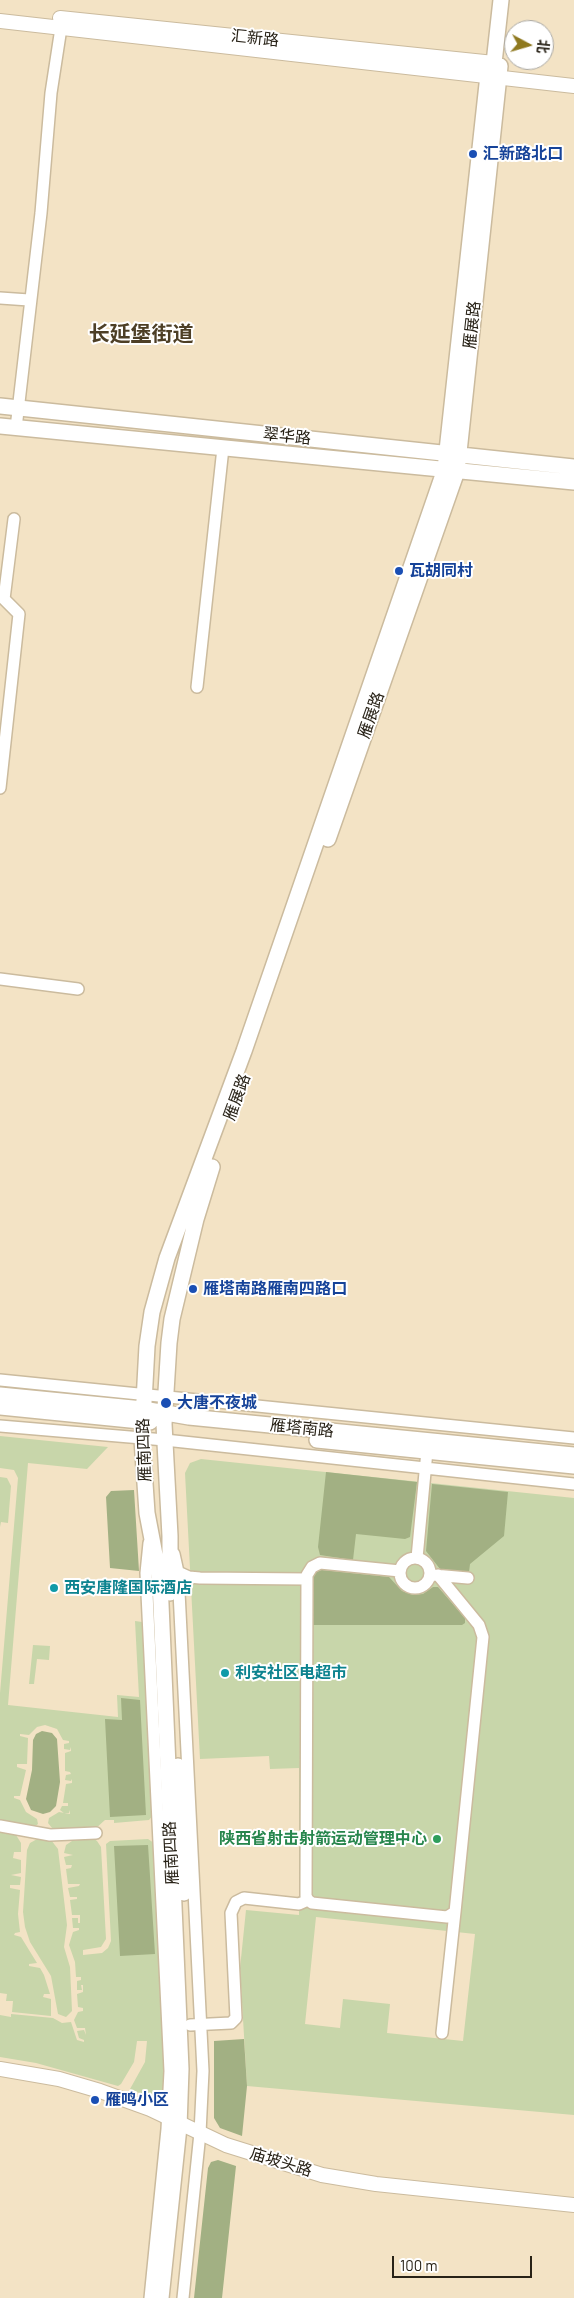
<!DOCTYPE html>
<html>
<head>
<meta charset="utf-8">
<style>
  body { margin:0 }
  #map { position:relative; width:574px; height:2298px; overflow:hidden; background:#f3e3c5; font-family:Barlow,"Noto Sans SC",sans-serif }
  canvas { display:block }
  .north { position:absolute; left:504px; top:20px; width:50px; height:50px; box-sizing:border-box; background:#fff; border:1px solid #a9a7a2; border-radius:50%; rotate:96deg; font-size:14px; font-weight:700; line-height:20px; text-align:center; color:#282217 }
  .north::after { content:''; display:block; margin:auto; width:18px; height:22px; background:#8f791f; clip-path:polygon(50% 0,100% 100%,50% 72%,0 100%) }
  .scale { position:absolute; left:392px; top:2256px; width:140px; height:22px; box-sizing:border-box; border:2px solid #282217; border-top:0; padding-left:6px; font-size:15px; line-height:18px; white-space:nowrap; color:#282217; -webkit-text-stroke:4px #fff; paint-order:stroke }
</style>
</head>
<body>
<div id="map">
<canvas width="574" height="2298"></canvas>
<div class="north">北</div>
<div class="scale">100 m</div>
</div>
<script>
const c = document.querySelector('canvas').getContext('2d');
c.lineJoin = 'round';
function fill(path, color) {
  c.fillStyle = color;
  c.fill(path, 'evenodd');
}
function shape(rows) {
  const path = new Path2D();
  for (const r of rows) {
    if (r.length === 3) {
      path.moveTo(r[0] + r[2], r[1]);
      path.arc(r[0], r[1], r[2], 0, 2 * Math.PI);
      continue;
    }
    path.moveTo(r[0], r[1]);
    for (let i = 2; i < r.length; i += 2) path.lineTo(r[i], r[i + 1]);
  }
  return path;
}
function stroke(path, color, width, dash) {
  c.strokeStyle = color;
  c.lineWidth = width;
  c.lineCap = dash ? 'butt' : 'round';
  c.setLineDash(dash || []);
  c.stroke(path);
}
function label(font, color, halo, rows, align = 'center') {
  c.font = font + ' Barlow,"Noto Sans SC",sans-serif';
  c.lineWidth = 4;
  c.setLineDash([]);
  c.textBaseline = 'middle';
  c.strokeStyle = halo;
  c.fillStyle = color;
  for (const [text, x, y, turn = 0] of rows) {
    c.save();
    c.translate(x, y);
    c.rotate((+turn || 0) * Math.PI / 180);
    c.textAlign = isNaN(turn) ? turn : align;
    if (halo) c.strokeText(text, 0, 0);
    c.fillText(text, 0, 0);
    c.restore();
  }
}
const green = shape([
  [0,1436,108,1447,87,1469,28,1463,8,1705,118,1717,117,1695,139,1697,135,1621,142,1622,153,1815,149,1820,114,1823,114,1820,105,1820,95,1829,55,1830,52,1828,48,1823,49,1818,59,1812,70,1814,70,1810,69,1813,64,1813,60,1810,62,1806,68,1806,68,1803,63,1803,66,1784,72,1783,72,1779,71,1781,65,1780,66,1775,71,1774,70,1772,65,1771,65,1753,71,1751,71,1747,70,1750,64,1749,64,1744,69,1743,69,1741,63,1740,57,1729,45,1725,37,1727,29,1735,20,1734,20,1736,28,1738,27,1764,17,1764,17,1767,26,1770,20,1796,14,1796,14,1798,20,1800,26,1812,37,1819,38,1824,34,1827,0,1822,0,1693,18,1478,14,1470,0,1468],
  [201,1459,574,1498,574,2115,247,2086,240,1968,246,1910,299,1915,299,1768,270,1769,269,1756,200,1759,185,1473,190,1463],
  [316,1917,475,1934,463,2041,387,2033,390,2004,343,1999,340,2028,305,2024],
  [0,1477,7,1478,11,1486,8,1523,1,1522,0,1527],
  [33,1645,50,1646,49,1660,37,1659,34,1684,29,1684],
  [0,1830,16,1835,21,1843,21,1852,14,1852,13,1858,21,1860,21,1873,11,1875,21,1877,20,1885,10,1885,10,1888,20,1890,18,1914,20,1932,15,1933,14,1935,21,1937,37,1963,29,1964,29,1966,40,1968,44,1975,50,1994,44,1994,43,1997,51,1999,51,2016,12,2012,13,2001,6,2001,7,1994,0,1993],
  [39,1838,51,1840,58,1849,67,1925,64,1947,70,1967,72,2011,66,2017,58,2014,51,1976,30,1942,25,1927,23,1912,27,1850,30,1843],
  [93,1838,97,1841,101,1847,106,1939,101,1947,83,1950,83,1955,102,1953,108,1948,111,1941,106,1844,110,1841,148,1839,154,1843,166,2087,160,2093,153,2096,144,2095,130,2089,145,2062,147,2041,137,2041,134,2062,121,2084,118,2086,36,2063,0,2057,0,2015,11,2017,11,2014,53,2018,62,2023,71,2022,77,2040,84,2042,84,2040,79,2038,77,2031,84,2030,86,2035,85,2028,77,2028,74,2020,78,2012,83,2011,83,2008,78,2007,77,1994,83,1992,83,1985,81,1985,82,1990,77,1990,77,1981,81,1980,81,1977,76,1977,75,1962,69,1945,73,1932,79,1930,79,1928,73,1928,72,1918,78,1918,78,1923,80,1923,80,1915,72,1915,70,1900,77,1899,77,1897,70,1897,68,1888,79,1886,80,1884,68,1884,66,1869,71,1868,72,1865,66,1865,64,1857,73,1855,64,1853,66,1845,72,1841]
]);
const forest = shape([
  [326,1472,417,1482,410,1537,405,1539,356,1534,353,1560,320,1555,318,1547],
  [432,1484,508,1492,504,1536,470,1564,469,1572,440,1569,426,1551],
  [134,1490,139,1571,110,1568,106,1497,111,1491],
  [322,1570,389,1577,402,1591,413,1595,423,1594,433,1587,438,1587,465,1618,465,1623,462,1625,313,1625,313,1576,316,1572],
  [121,1698,140,1700,146,1815,110,1817,105,1719,122,1720],
  [42,1731,52,1733,57,1739,60,1782,56,1806,50,1812,43,1814,31,1810,26,1799,32,1770,33,1740,36,1734],
  [148,1845,155,1954,120,1956,114,1846],
  [244,2039,247,2086,242,2136,220,2128,214,2118,214,2041],
  [218,2160,236,2166,222,2298,194,2298,208,2168,211,2162]
]);
const minor = shape([
  [0,298,29,300],
  [16,428,41,213,51,93,61,28],
  [197,687,223,448],
  [0,788,19,614,4,599,14,519],
  [0,979,78,989],
  [0,1380,574,1438],
  [0,1426,165,1440,574,1484],
  [149,1543,146,1573,170,2071,167,2129,150,2298],
  [174,1554,178,1572,203,2071,200,2133,183,2298],
  [417,1558,427,1451],
  [415,1573,15],
  [400,1571,320,1563,312,1567,307,1575,306,1896,308,1900,312,1903,447,1917,455,1912,483,1637,479,1625,438,1575],
  [178,1572,189,1577,200,1578,307,1579],
  [434,1575,468,1578],
  [0,1826,50,1835,96,1833],
  [190,2025,231,2023,236,2018,231,1913,236,1902,244,1898,299,1904,308,1900],
  [442,2033,455,1912]
]);
const tertiary = shape([
  [60,18,494,63,497,72],
  [0,21,574,86],
  [0,2069,59,2079,100,2091,150,2109,226,2145,322,2175,376,2184,574,2205]
]);
const secondary = shape([
  [0,406,574,467],
  [0,426,574,482],
  [328,839,457,471,500,66],
  [0,1395,143,1409,189,1417,574,1455],
  [0,1407,150,1422],
  [317,1440,574,1466],
  [170,1593,170,1536,164,1424,169,1343,172,1319,196,1219,212,1167],
  [178,1766,184,1893],
  [161,2298,179,2127,181,2069,160,1581,147,1513,142,1439,147,1346,152,1312,167,1258,244,1051,445,469,488,75,494,63,501,0]
]);
const markers = [
  [473,154,5,"#1a4fb4"],
  [399,571,5,"#1a4fb4"],
  [193,1289,5,"#1a4fb4"],
  [166,1403,6,"#1a4fb4"],
  [54,1588,5,"#0f9aa8"],
  [225,1673,5,"#0f9aa8"],
  [437,1839,5,"#2e9e5b"],
  [95,2100,5,"#1a4fb4"]
];
const streetNames = [
  ["汇新路",255,38,6],
  ["雁展路",472,325,-84],
  ["翠华路",287,436,6],
  ["雁展路",371,715,-71],
  ["雁展路",237,1097,-70],
  ["雁塔南路",302,1428,6],
  ["雁南四路",144,1450,-92],
  ["雁南四路",171,1853,-93],
  ["庙坡头路",281,2162,17]
];
const transitNames = [
  ["汇新路北口",483,154],
  ["瓦胡同村",409,571],
  ["雁塔南路雁南四路口",203,1289],
  ["大唐不夜城",177,1403],
  ["雁鸣小区",105,2100]
];
const cultureNames = [
  ["西安唐隆国际酒店",64,1588],
  ["利安社区电超市",235,1673]
];
const leisureNames = [
  ["陕西省射击射箭运动管理中心",427,1839]
];
const districtNames = [
  ["长延堡街道",141,334]
];
fill(green, '#c8d6aa');
fill(forest, '#a2b083');
stroke(minor, '#cbbb9e', 14);
stroke(tertiary, '#cbbb9e', 16);
stroke(secondary, '#cbbb9e', 18);
stroke(minor, '#fff', 11);
stroke(tertiary, '#fff', 14);
stroke(secondary, '#fff', 15);
for (const [x, y, r, color] of markers) {
  const dot = new Path2D();
  dot.arc(x, y, r, 0, 2 * Math.PI);
  c.fillStyle = color;
  c.fill(dot);
  stroke(dot, '#fff', 2);
}
label('16px', '#282217', '#fff', streetNames);
label('bold 16px', '#164399', '#fff', transitNames, 'left');
label('bold 16px', '#0d838f', '#fff', cultureNames, 'left');
label('bold 16px', '#27864d', '#fff', leisureNames, 'right');
label('bold 21px', '#4d3f26', '#fff', districtNames);
</script>
</body>
</html>
